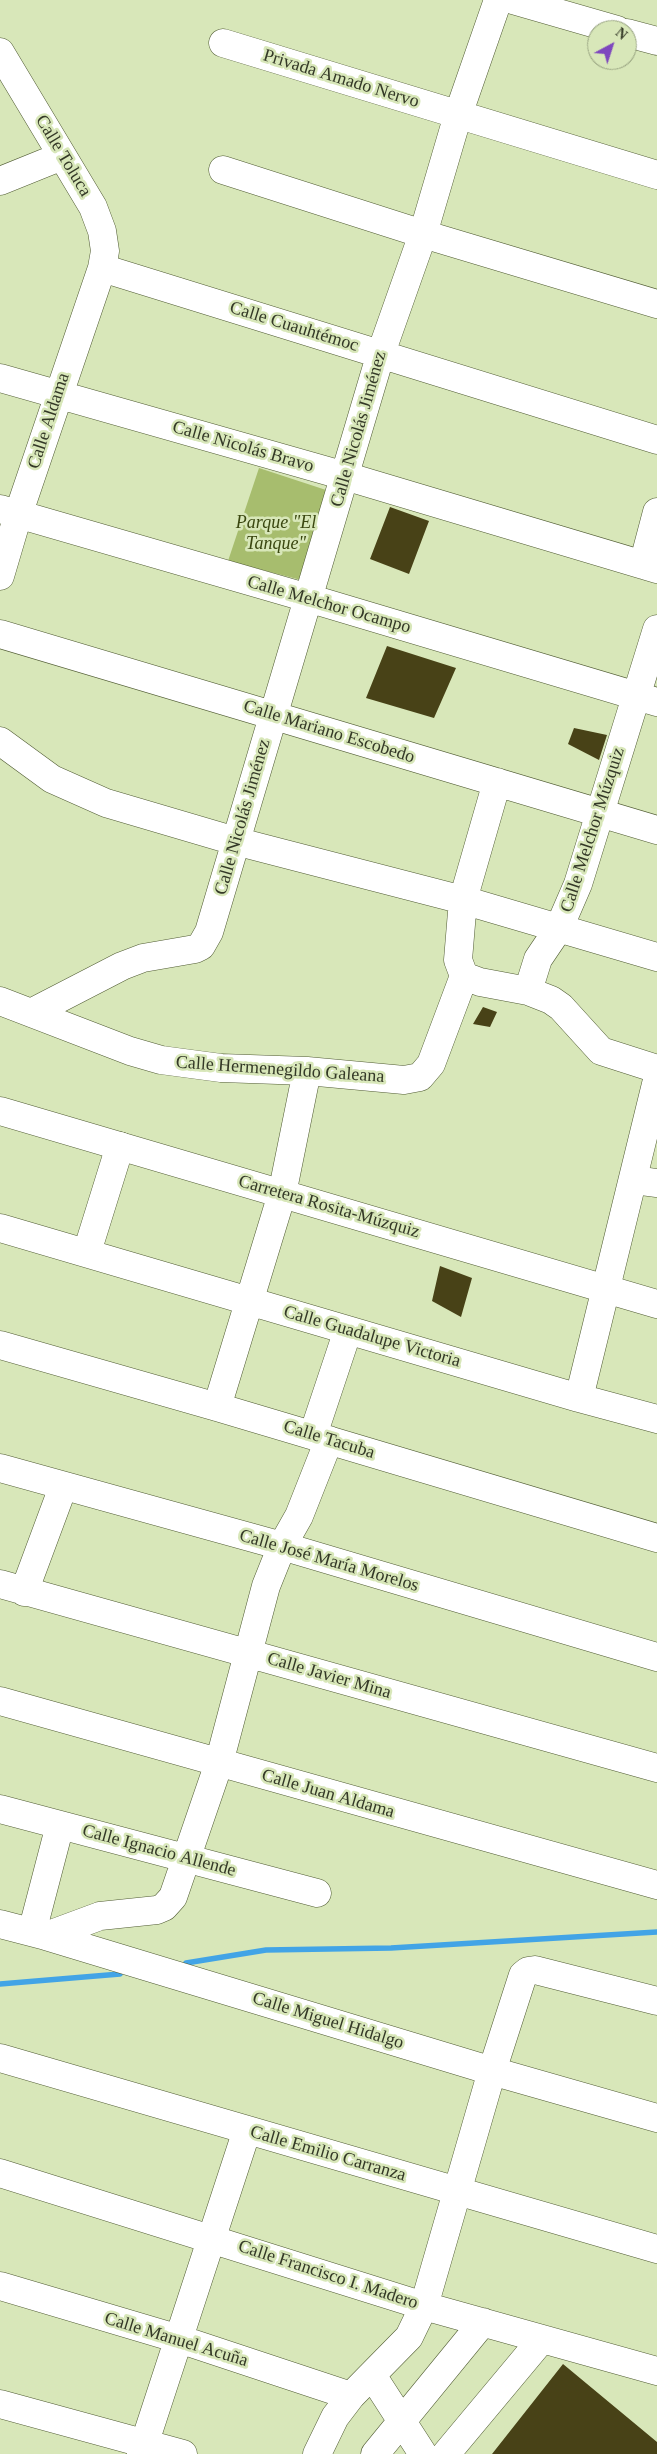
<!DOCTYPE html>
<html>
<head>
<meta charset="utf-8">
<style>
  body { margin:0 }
  #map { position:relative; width:657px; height:2454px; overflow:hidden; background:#d8e7b9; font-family:"Times New Roman",serif }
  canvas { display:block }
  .north { position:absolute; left:587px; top:20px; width:50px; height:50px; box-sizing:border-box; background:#d8e7b9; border:1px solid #96a17f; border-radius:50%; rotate:40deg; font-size:14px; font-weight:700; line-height:20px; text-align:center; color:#343927 }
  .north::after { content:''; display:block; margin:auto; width:18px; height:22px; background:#7e47be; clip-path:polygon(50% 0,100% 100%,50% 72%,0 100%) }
</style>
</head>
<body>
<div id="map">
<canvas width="657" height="2454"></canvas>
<div class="north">N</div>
</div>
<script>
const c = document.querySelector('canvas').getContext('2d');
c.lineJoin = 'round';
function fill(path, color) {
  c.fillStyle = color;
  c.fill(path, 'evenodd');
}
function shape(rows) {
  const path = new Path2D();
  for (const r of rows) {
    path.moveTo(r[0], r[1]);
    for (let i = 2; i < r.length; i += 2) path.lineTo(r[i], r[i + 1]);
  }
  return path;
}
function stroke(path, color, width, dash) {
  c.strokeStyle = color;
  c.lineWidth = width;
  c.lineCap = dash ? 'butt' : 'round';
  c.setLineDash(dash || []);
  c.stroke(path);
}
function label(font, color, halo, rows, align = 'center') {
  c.font = font + ' "Times New Roman",serif';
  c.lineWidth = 5;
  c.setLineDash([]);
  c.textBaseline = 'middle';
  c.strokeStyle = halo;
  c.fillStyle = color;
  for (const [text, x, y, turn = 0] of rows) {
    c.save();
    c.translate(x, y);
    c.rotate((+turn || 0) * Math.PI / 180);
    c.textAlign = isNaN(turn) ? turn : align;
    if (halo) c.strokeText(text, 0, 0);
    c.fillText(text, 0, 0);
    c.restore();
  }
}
const green = shape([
  [259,468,326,490,301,580,228,561]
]);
const stream = shape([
  [186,1963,266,1950,391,1948,657,1932],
  [0,1984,120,1974]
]);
const building = shape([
  [390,507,429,521,409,574,370,559],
  [387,646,456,668,434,718,366,698],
  [574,728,607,735,599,760,568,744],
  [483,1007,497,1012,490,1027,473,1024],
  [440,1266,472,1278,461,1317,432,1301],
  [563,2364,657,2442,657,2454,492,2454]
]);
const minor = shape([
  [513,0,617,30],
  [627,33,657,41],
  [223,43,657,175],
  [0,52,93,207,102,231,105,251,102,268,18,515,0,576],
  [223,170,423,234,657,304],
  [0,181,62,156],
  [102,268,657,440],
  [0,378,345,476,657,569],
  [0,509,308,598,657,702],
  [643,565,657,512],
  [0,634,657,830],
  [0,741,52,779,106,803,235,841,463,900,657,957],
  [464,976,480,982,528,991,538,959,559,928,578,884,657,629],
  [528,991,551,1000,561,1007,601,1051,657,1069],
  [0,1001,130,1051,161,1060,221,1068,307,1071,404,1080,420,1077,431,1064,464,976,458,960,463,900,497,782],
  [31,1013,122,966,143,958,195,949,201,946,209,932,381,353,423,234,458,115,498,0],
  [634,1180,657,1183],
  [0,1228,579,1398,657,1419],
  [87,1252,120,1146],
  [0,1345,217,1407,657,1538],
  [579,1398,657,1080],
  [217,1407,282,1194,307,1071],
  [313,1435,348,1330],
  [0,1468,282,1546,657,1657],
  [0,1584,657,1768],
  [24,1592,63,1487],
  [0,1701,657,1885],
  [0,1809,317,1893],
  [0,1924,46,1936,492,2071,657,2118],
  [32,1932,60,1825],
  [46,1936,100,1916,157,1910,164,1907,173,1897,219,1763,266,1586,282,1546,299,1516,329,1440],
  [0,2058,657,2249],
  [0,2173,424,2306,657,2371],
  [0,2286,179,2339,351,2396],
  [372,2375,423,2454],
  [0,2404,183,2454],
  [141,2454,247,2130],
  [317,2454,335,2417,351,2396,409,2337,424,2306,492,2071,523,1975,528,1971,535,1970,657,2001],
  [375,2454,483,2322],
  [446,2454,542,2339]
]);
const major = shape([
  [0,1111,657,1304]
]);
const streetNames = [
  ["Privada Amado Nervo",341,79,17],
  ["Calle Toluca",63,156,59],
  ["Calle Cuauhtémoc",294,327,17],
  ["Calle Aldama",49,421,-72],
  ["Calle Nicolás Jiménez",359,429,-74],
  ["Calle Nicolás Bravo",243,447,16],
  ["Calle Melchor Ocampo",329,605,16],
  ["Calle Mariano Escobedo",329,732,17],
  ["Calle Nicolás Jiménez",243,817,-74],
  ["Calle Melchor Múzquiz",593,830,-72],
  ["Calle Hermenegildo Galeana",280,1070,4],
  ["Carretera Rosita-Múzquiz",329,1207,16],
  ["Calle Guadalupe Victoria",372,1337,16],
  ["Calle Tacuba",329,1440,17],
  ["Calle José María Morelos",329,1561,16],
  ["Calle Javier Mina",329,1676,16],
  ["Calle Juan Aldama",328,1794,16],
  ["Calle Ignacio Allende",159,1851,15],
  ["Calle Miguel Hidalgo",328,2021,17],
  ["Calle Emilio Carranza",328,2154,16],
  ["Calle Francisco I. Madero",328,2275,18],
  ["Calle Manuel Acuña",176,2340,17]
];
const parkNames = [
  ["Parque \"El",276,523],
  ["Tanque\"",276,544]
];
fill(green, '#a7bd6e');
stroke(stream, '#42a4e6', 5.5);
fill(building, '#484217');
stroke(minor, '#515c34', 29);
stroke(major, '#515c34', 29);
stroke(minor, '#fff', 28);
stroke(major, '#fff', 28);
label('18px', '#343927', '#d8e7b9', streetNames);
label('italic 18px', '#3a4710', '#d8e7b9', parkNames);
</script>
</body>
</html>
